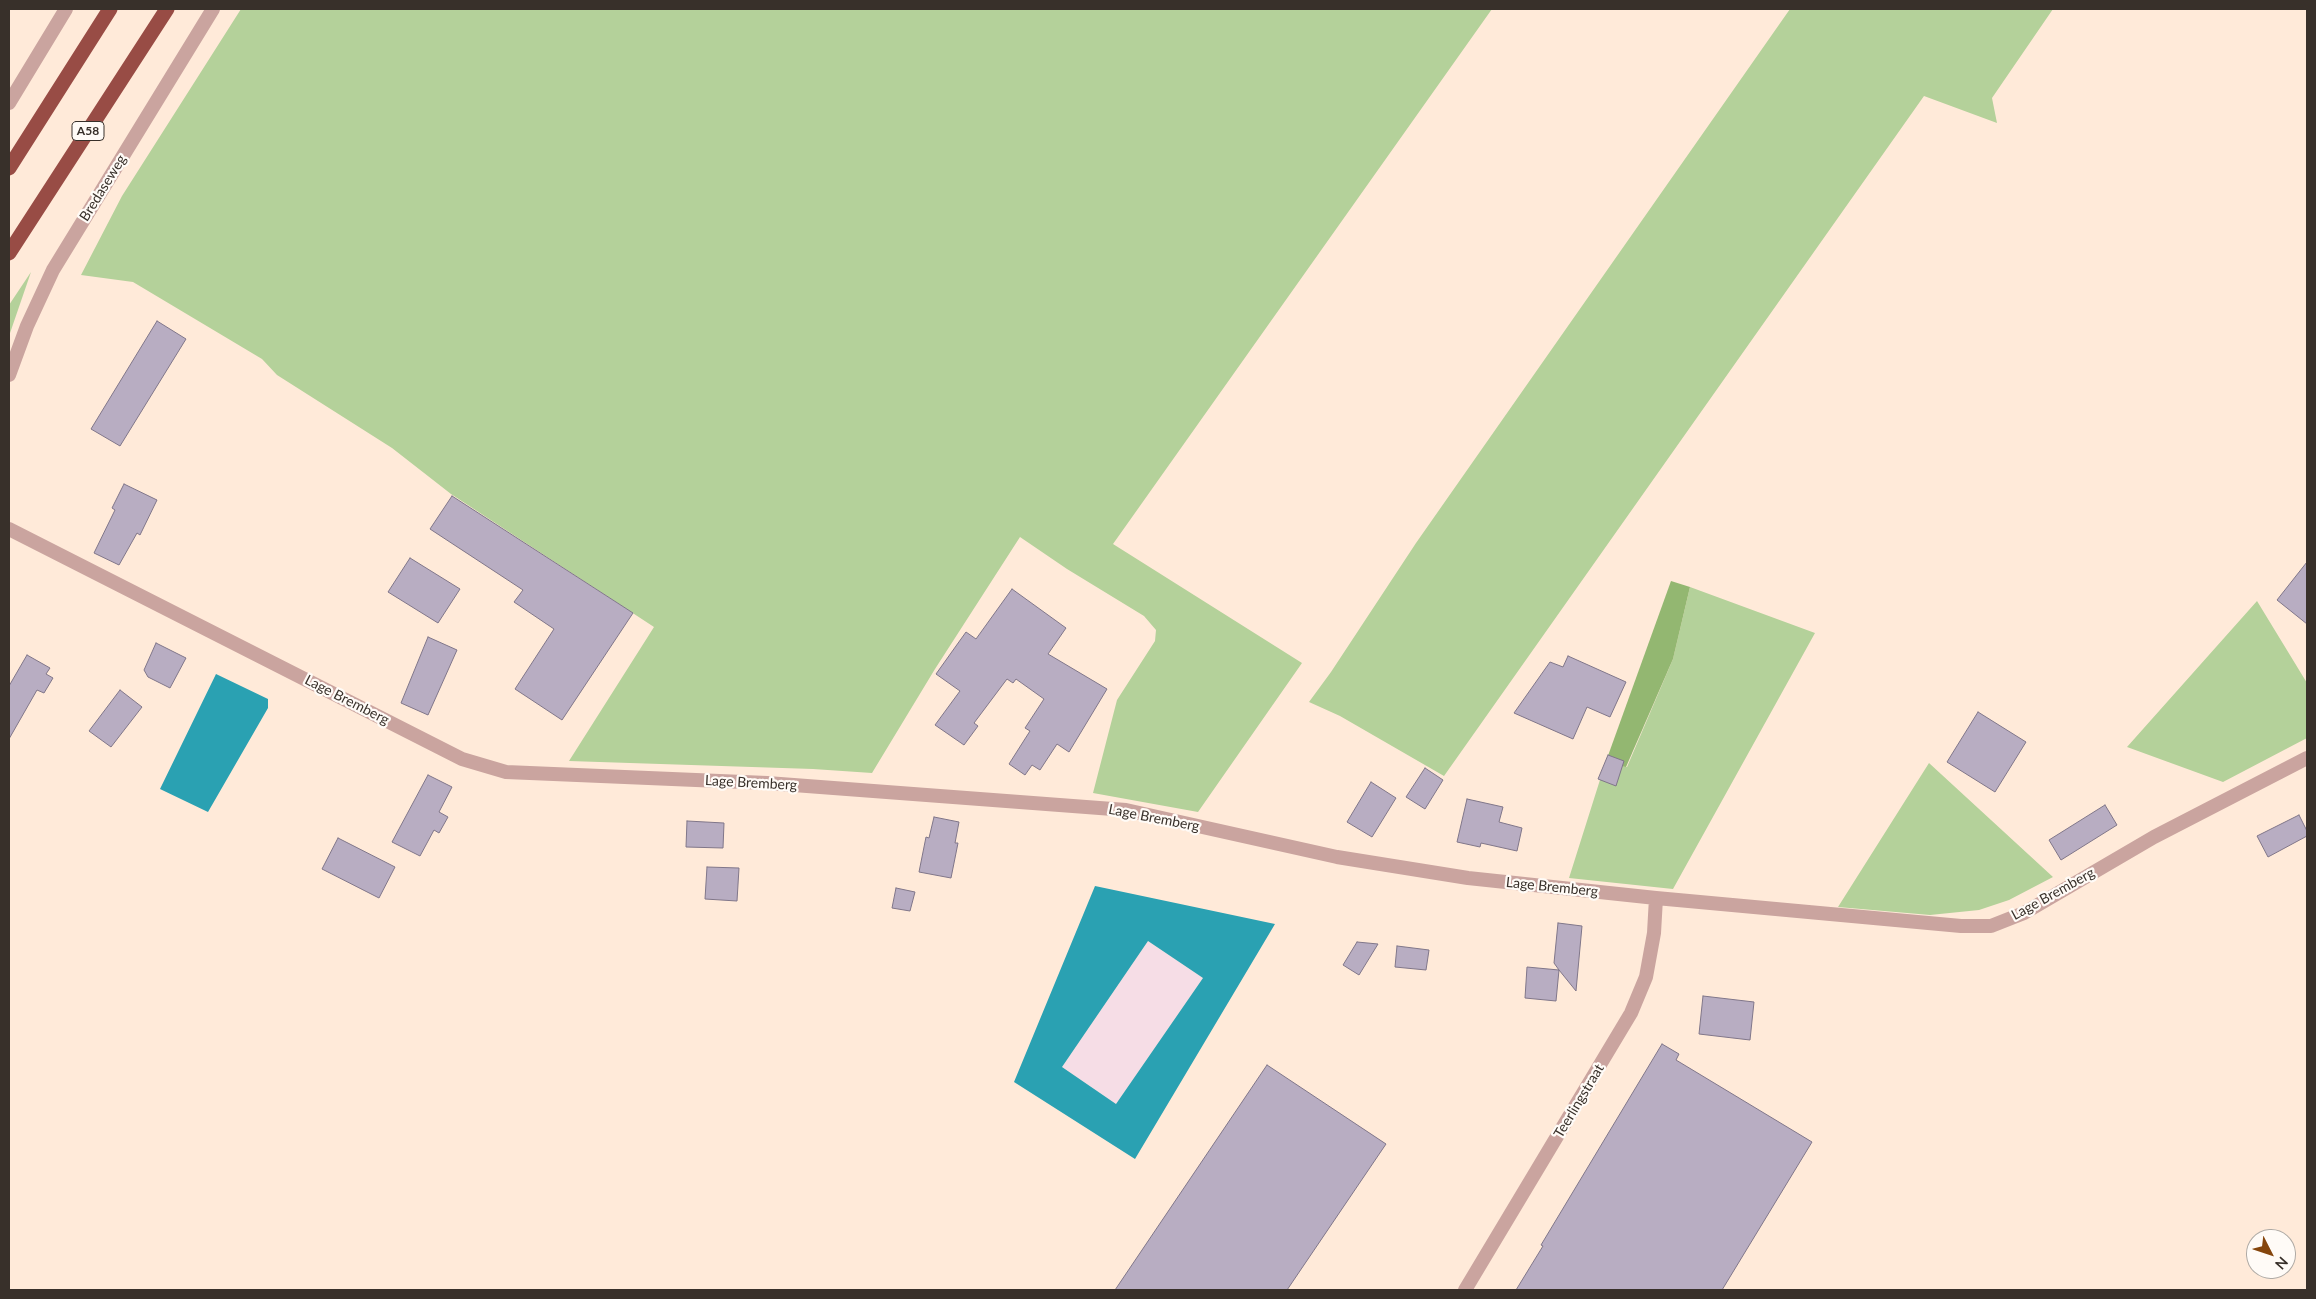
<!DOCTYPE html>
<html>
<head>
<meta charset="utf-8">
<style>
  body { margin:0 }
  #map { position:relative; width:2316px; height:1299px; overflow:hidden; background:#ffead9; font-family:Lato,sans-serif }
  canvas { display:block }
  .frame { position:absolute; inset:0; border:10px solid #38302a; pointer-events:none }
  .north { position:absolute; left:2246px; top:1229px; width:50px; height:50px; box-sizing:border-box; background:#fffbf7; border:1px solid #afaaa5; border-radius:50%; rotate:131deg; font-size:14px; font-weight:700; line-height:20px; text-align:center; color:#38302a }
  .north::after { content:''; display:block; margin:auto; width:18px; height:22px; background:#85450c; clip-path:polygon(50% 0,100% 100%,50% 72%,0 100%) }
</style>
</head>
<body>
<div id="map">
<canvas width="2316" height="1299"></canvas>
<div class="frame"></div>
<div class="north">N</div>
</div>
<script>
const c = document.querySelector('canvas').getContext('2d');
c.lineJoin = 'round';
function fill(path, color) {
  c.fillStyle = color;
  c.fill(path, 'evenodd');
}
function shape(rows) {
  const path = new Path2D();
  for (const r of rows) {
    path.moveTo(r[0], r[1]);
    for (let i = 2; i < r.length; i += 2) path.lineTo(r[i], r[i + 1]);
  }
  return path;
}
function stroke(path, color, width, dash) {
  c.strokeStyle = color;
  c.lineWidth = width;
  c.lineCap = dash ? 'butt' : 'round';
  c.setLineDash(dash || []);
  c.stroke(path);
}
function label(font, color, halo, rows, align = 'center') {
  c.font = font + ' Lato,sans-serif';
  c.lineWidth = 4.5;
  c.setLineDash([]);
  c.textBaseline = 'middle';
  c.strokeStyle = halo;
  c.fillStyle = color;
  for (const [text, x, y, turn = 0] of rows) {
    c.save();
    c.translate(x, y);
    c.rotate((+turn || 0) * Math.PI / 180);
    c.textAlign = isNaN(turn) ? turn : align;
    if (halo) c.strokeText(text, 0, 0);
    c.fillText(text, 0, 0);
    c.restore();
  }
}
const industrial = shape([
  [1148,941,1203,978,1116,1104,1062,1067]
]);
const green = shape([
  [241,9,1492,9,1113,544,1302,663,1198,812,1093,793,1117,700,1155,641,1156,630,1144,616,1067,569,1020,537,935,669,872,773,813,769,569,761,654,627,451,494,392,448,277,375,262,359,133,282,81,275,122,196],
  [1790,9,2053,9,1992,98,1997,123,1924,96,1444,776,1340,716,1309,702,1331,672,1416,543],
  [31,272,9,336,9,305],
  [1690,587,1815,633,1673,889,1569,878,1605,764,1627,767,1673,659],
  [2257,601,2307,683,2307,738,2223,782,2127,747],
  [1929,763,2053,877,2009,900,1979,910,1930,915,1838,907]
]);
const forest = shape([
  [1671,581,1690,587,1673,659,1626,767,1605,764]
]);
const water = shape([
  [216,674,268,699,268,708,208,812,160,789],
  [1095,886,1275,924,1135,1159,1014,1082],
  [1148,941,1203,978,1116,1104,1062,1067]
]);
const building = shape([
  [157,321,186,339,120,446,91,429,157,321],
  [124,484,157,500,140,535,137,533,119,565,94,553,115,510,112,508,124,484],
  [452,496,633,613,562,720,515,689,554,629,514,602,523,590,430,529,452,496],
  [410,558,460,589,438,623,388,592,410,558],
  [2307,562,2307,624,2277,600,2307,562],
  [1012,589,1066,628,1048,654,1107,689,1069,752,1057,744,1040,770,1032,765,1025,775,1009,764,1030,731,1025,728,1044,699,1016,679,1013,683,1007,679,974,723,978,726,964,745,935,725,960,691,936,674,966,632,976,639,1012,589],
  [428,637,457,650,428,715,401,703,428,637],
  [156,643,186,658,170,688,148,677,144,670,156,643],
  [27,655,50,668,46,674,53,678,44,693,37,690,9,739,9,686,27,655],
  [1568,656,1626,682,1610,717,1587,707,1573,739,1514,713,1550,662,1563,667,1568,656],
  [120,690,142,707,111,747,89,731,120,690],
  [1978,712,2026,742,1995,792,1947,762,1978,712],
  [1608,755,1624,761,1616,786,1598,779,1608,755],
  [1425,768,1443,780,1425,809,1406,797,1425,768],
  [428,775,452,787,439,812,448,817,439,833,434,830,420,856,392,842,428,775],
  [1371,782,1396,798,1372,837,1347,822,1371,782],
  [1467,799,1503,807,1499,822,1522,828,1517,851,1481,843,1480,847,1457,842,1467,799],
  [2105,805,2117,825,2061,860,2049,840,2105,805],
  [2299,815,2307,831,2307,836,2268,857,2257,836,2299,815],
  [934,817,959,822,955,843,958,843,951,878,919,872,926,837,929,838,934,817],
  [687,821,724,823,723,848,686,847,687,821],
  [338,838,395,867,379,898,322,869,338,838],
  [707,867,739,868,737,901,705,899,707,867],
  [896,888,915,892,910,911,892,908,896,888],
  [1558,923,1582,926,1576,991,1559,970,1556,1001,1525,998,1527,967,1559,970,1554,963,1558,923],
  [1357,942,1378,944,1359,975,1343,965,1357,942],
  [1397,946,1429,950,1426,970,1395,967,1397,946],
  [1703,996,1754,1002,1750,1040,1699,1034,1703,996],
  [1662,1044,1679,1054,1676,1060,1812,1142,1722,1290,1516,1290,1543,1246,1541,1245,1662,1044],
  [1267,1065,1386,1144,1287,1290,1115,1290,1267,1065]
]);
const minor = shape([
  [9,103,66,9],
  [9,375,27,326,53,270,213,9],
  [9,529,462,759,506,772,767,783,1126,810,1337,857,1468,878,1656,898,1961,926,1991,926,2024,913,2154,837,2307,758],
  [1465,1290,1631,1013,1646,977,1654,933,1656,898]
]);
const motorway = shape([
  [9,168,110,9],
  [9,253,167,9]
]);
const shields = [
  [88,131,32]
];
const shieldNames = [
  ["A58",88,131]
];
const streetNames = [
  ["Bredaseweg",103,188,-58],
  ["Lage Bremberg",347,700,27],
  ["Lage Bremberg",751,783,3],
  ["Lage Bremberg",1154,818,11],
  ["Lage Bremberg",1552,887,6],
  ["Lage Bremberg",2053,894,-29],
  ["Teerlingstraat",1579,1101,-59]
];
fill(industrial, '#f6dde6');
fill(green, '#b4d19a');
fill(forest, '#93b771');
fill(water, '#2aa1b2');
fill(building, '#b8adc2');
stroke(building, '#807689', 1);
stroke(minor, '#caa49f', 14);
stroke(motorway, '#984c45', 15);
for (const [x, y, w] of shields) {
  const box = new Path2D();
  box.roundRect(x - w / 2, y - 9.5, w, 19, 4);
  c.fillStyle = '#fffbf7';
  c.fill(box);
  stroke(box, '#38302a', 1);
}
label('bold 12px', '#38302a', null, shieldNames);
label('14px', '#38302a', '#fffbf7', streetNames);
</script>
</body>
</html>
